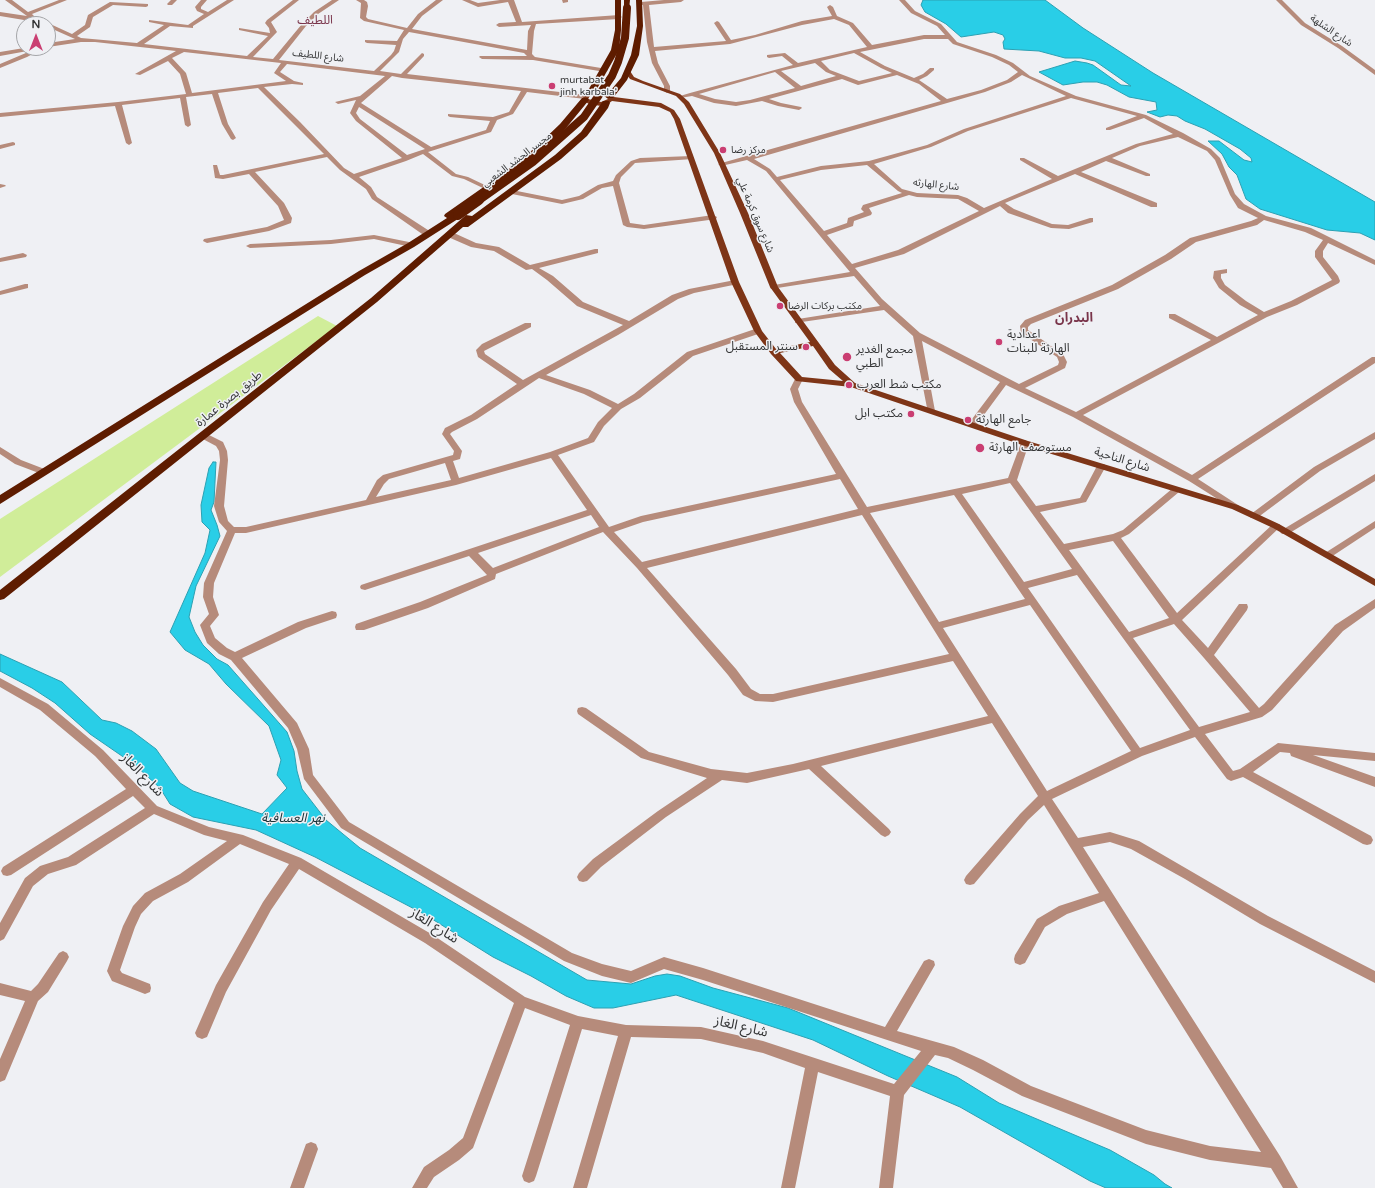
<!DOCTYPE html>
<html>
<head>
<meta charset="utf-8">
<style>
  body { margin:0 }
  #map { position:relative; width:1375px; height:1188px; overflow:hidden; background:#eff0f4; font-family:"Varela Round",sans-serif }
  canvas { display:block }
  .north { position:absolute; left:16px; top:16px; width:40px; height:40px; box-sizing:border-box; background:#eff0f4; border:1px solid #a4a5a8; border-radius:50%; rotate:0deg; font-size:11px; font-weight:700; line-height:16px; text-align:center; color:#343536 }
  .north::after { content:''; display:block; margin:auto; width:14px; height:18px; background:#ca3e72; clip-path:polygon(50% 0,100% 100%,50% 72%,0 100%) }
</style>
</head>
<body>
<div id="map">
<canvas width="1375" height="1188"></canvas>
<div class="north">N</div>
</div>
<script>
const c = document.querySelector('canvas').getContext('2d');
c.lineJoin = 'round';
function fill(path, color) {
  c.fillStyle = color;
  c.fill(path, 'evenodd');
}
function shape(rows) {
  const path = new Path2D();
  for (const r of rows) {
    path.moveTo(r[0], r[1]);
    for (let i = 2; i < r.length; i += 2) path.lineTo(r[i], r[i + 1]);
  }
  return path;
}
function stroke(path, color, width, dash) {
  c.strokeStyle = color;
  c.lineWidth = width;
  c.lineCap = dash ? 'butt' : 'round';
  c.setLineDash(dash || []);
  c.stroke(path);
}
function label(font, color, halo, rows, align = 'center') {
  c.font = font + ' "Varela Round","Noto Sans Arabic",sans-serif';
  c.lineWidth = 3;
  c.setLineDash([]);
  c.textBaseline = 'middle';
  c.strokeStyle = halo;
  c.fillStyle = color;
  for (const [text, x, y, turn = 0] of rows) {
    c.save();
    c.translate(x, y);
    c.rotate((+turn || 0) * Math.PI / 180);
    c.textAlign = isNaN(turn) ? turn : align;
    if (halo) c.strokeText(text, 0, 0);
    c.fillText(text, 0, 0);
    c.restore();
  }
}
const green = shape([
  [318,316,337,326,0,577,0,519]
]);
const water = shape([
  [923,0,1045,0,1083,28,1153,73,1375,202,1375,240,1360,233,1327,230,1260,209,1246,199,1237,175,1229,167,1222,154,1208,141,1219,141,1244,160,1252,162,1251,158,1240,149,1205,129,1185,121,1177,116,1168,115,1160,117,1147,112,1157,110,1156,102,1129,97,1107,85,1097,82,1083,82,1063,85,1039,72,1075,61,1087,63,1093,65,1121,85,1131,86,1095,61,1081,58,1065,58,1039,51,1004,49,1003,42,1005,39,1003,35,994,32,961,37,946,24,925,12,921,5,923,0],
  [213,462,216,462,214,502,211,510,217,525,220,536,196,586,189,617,195,632,203,645,217,659,228,665,287,732,294,751,297,771,302,789,326,820,360,848,587,980,631,984,655,976,667,974,680,976,713,988,788,1008,957,1077,999,1103,1110,1150,1154,1175,1165,1184,1172,1188,1106,1188,1090,1181,960,1107,888,1076,813,1040,676,995,613,1008,594,1008,566,996,531,976,493,957,424,914,315,857,256,830,193,817,170,804,160,788,135,765,90,734,55,703,32,688,0,671,0,654,62,682,102,720,116,723,132,731,156,749,180,783,193,791,262,814,287,788,277,775,281,760,269,726,226,684,209,664,185,650,170,632,205,553,210,530,202,522,201,505,209,468,213,462]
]);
const minor = shape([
  [5,0,12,0,28,12,59,0,67,0,32,14,35,17,72,34,85,25,88,15,110,2,148,4,148,6,146,7,113,5,93,17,90,27,77,36,81,38,137,43,164,25,149,22,149,20,188,25,204,14,197,11,195,7,201,0,207,0,201,7,201,9,208,12,227,0,234,0,193,26,193,28,170,26,144,44,247,56,268,36,239,30,239,28,270,33,269,28,265,23,267,20,293,0,299,0,271,22,277,32,253,57,273,59,302,24,314,12,332,0,339,0,318,14,306,26,279,60,374,71,391,55,394,51,396,45,367,43,365,42,365,40,397,41,404,30,364,21,360,18,361,3,356,0,364,0,367,2,368,6,366,17,368,19,407,28,418,14,436,0,443,0,422,16,412,29,527,50,528,31,531,25,499,27,496,25,499,23,516,22,508,2,478,7,462,0,470,0,478,3,500,0,514,0,522,22,619,15,622,17,619,19,536,24,534,31,532,54,535,57,607,69,608,70,605,72,533,60,482,59,479,57,480,56,527,56,524,53,409,32,403,39,399,52,380,71,401,74,422,53,424,54,424,56,407,74,585,95,588,97,585,99,527,92,513,114,497,120,491,132,428,152,456,174,468,177,489,187,489,189,485,189,464,179,452,176,423,154,406,161,359,177,371,187,377,197,431,232,431,236,425,236,372,199,366,189,340,170,327,157,255,172,284,203,292,218,291,223,269,231,207,243,203,241,204,239,267,227,284,220,278,206,249,174,223,179,215,178,213,165,217,165,220,175,223,175,324,154,258,88,218,93,228,124,236,138,233,140,231,139,222,124,212,94,186,97,191,125,188,127,185,125,180,98,122,105,132,143,129,145,126,143,115,106,0,117,0,113,118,102,186,94,180,74,168,61,140,75,135,74,176,51,95,42,81,42,48,47,48,43,75,39,48,27,48,24,0,16,0,12,27,16,5,0],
  [184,52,281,63,274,73,286,81,192,93,186,73,172,58,184,52],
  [287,64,385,76,360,96,335,102,338,104,356,100,350,113,356,121,402,158,354,174,344,168,300,122,264,87,292,84,303,85,303,83,294,81,280,72,287,64],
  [392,76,402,78,521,91,509,112,493,117,448,114,448,116,450,117,490,121,486,130,431,147,361,103,392,76],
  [359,107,425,149,407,155,360,119,356,113,359,107],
  [171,0,177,0,172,5,168,5,167,4,171,0],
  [562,0,568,0,568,2,563,3,562,0],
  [664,0,684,0,681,2,649,5,654,47,726,41,714,23,717,21,719,22,731,40,755,35,802,21,832,16,827,7,830,5,833,7,837,16,853,23,872,45,924,35,945,35,937,26,911,13,899,0,905,0,915,11,941,24,957,42,996,55,1013,63,1030,76,1076,96,1146,115,1183,133,1211,149,1220,158,1235,194,1244,204,1266,216,1311,228,1375,260,1375,265,1328,243,1323,251,1323,257,1338,276,1340,281,1339,283,1297,305,1267,317,1083,415,1192,475,1372,357,1375,357,1375,363,1198,479,1238,505,1240,507,1238,509,1235,510,1189,481,1073,417,1006,385,975,427,969,427,968,425,969,423,1000,382,922,341,935,411,934,413,928,413,913,336,884,310,795,323,795,319,798,319,880,306,854,276,771,289,770,287,774,285,850,272,766,171,747,160,721,166,718,164,941,101,919,84,897,75,858,85,842,79,769,99,781,103,801,107,802,108,799,110,778,106,762,101,736,106,714,103,692,96,680,98,680,96,690,93,793,65,782,56,769,58,767,57,767,55,785,53,798,63,867,47,849,25,834,19,802,25,730,44,655,51,658,63,670,86,670,91,667,93,664,91,664,86,652,63,647,42,643,5,638,4,641,2,664,0],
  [924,39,948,39,953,44,992,57,1009,65,1018,72,1007,80,981,90,947,99,919,80,927,76,934,70,934,68,930,68,923,74,914,78,885,66,860,52,924,39],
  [854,53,881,68,892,73,859,81,830,70,821,61,854,53],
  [815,63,826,72,836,76,801,86,781,71,815,63],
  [775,72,795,88,750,100,736,102,715,99,699,94,775,72],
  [1022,75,1066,96,964,129,927,145,869,161,821,166,777,177,770,169,754,159,985,92,1011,82,1022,75],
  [1071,98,1137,116,1106,128,1106,130,1110,130,1144,118,1173,134,1136,144,1058,176,1024,158,1020,158,1020,160,1052,179,984,208,967,198,958,195,917,193,902,189,874,164,931,147,968,131,1071,98],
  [1178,137,1207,151,1215,160,1230,195,1238,208,1258,218,1251,221,1190,238,1165,255,1112,285,1025,320,1020,326,1021,333,1057,357,1059,362,1058,365,1019,384,920,333,882,299,855,268,904,254,1000,206,1008,213,1051,228,1069,229,1093,222,1093,218,1090,218,1068,225,1052,224,1014,209,1005,203,1075,174,1151,207,1157,207,1157,203,1081,172,1106,161,1146,176,1150,176,1150,174,1112,158,1140,146,1178,137],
  [867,165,898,191,902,193,863,205,861,209,864,212,848,218,847,223,824,231,780,180,821,170,867,165],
  [909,195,917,197,958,199,979,211,898,250,852,264,827,235,853,226,854,221,871,215,872,213,869,208,909,195],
  [1264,220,1305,232,1323,240,1315,251,1315,257,1332,280,1291,301,1264,312,1246,301,1225,285,1221,278,1221,274,1227,273,1227,269,1214,271,1213,278,1219,288,1240,305,1258,315,1217,337,1175,314,1169,314,1169,318,1211,340,1076,412,1025,388,1065,368,1067,362,1063,354,1028,330,1028,327,1031,324,1118,289,1171,259,1196,242,1257,225,1264,220],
  [1276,0,1282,0,1305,23,1342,46,1375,70,1375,75,1338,48,1301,25,1276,0],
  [24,48,44,48,27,57,0,68,0,64,33,50,0,56,0,52,24,48],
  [13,142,15,143,15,145,0,149,0,145,13,142],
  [691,156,694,158,693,159,635,163,621,177,619,183,630,223,644,225,713,215,717,217,716,219,644,229,627,227,623,225,613,186,602,188,583,199,562,204,512,194,509,192,512,190,562,200,579,196,598,185,613,181,616,175,631,161,640,158,691,156],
  [0,184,5,185,6,186,0,188,0,184],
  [448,233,454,233,476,243,499,247,530,265,595,249,598,249,598,253,539,268,553,276,583,302,629,321,672,295,689,289,735,280,739,282,738,284,694,293,678,299,618,335,546,375,590,390,618,404,634,394,687,352,755,329,758,329,762,331,761,333,693,356,640,398,621,409,604,426,594,442,558,455,609,527,641,516,836,474,794,402,790,389,796,377,799,376,803,379,798,389,802,402,867,507,1008,478,1021,443,1025,440,1029,443,1017,480,1036,506,1080,498,1098,464,1104,464,1106,466,1086,502,1040,512,1064,544,1113,534,1123,530,1173,488,1179,488,1181,490,1179,492,1129,534,1121,538,1177,613,1273,524,1279,524,1281,526,1279,528,1182,620,1208,648,1239,604,1247,604,1248,607,1247,610,1214,655,1259,708,1264,704,1335,625,1375,599,1375,608,1343,631,1272,710,1262,717,1205,734,1233,771,1240,769,1278,743,1375,753,1375,761,1313,755,1375,777,1375,787,1291,756,1290,753,1280,752,1253,772,1371,836,1373,840,1371,844,1367,845,1363,844,1243,777,1231,781,1227,779,1195,737,1142,756,1052,799,1078,838,1110,832,1139,841,1268,916,1375,971,1375,983,1260,924,1185,879,1131,849,1110,842,1083,847,1280,1156,1298,1188,1283,1188,1271,1168,1210,1160,1146,1144,1022,1096,973,1070,948,1058,935,1055,904,1095,893,1188,879,1188,890,1096,818,1072,795,1188,781,1188,805,1068,763,1053,701,1039,631,1037,587,1188,573,1188,618,1036,582,1029,536,1176,534,1181,529,1183,524,1181,522,1176,570,1025,525,1008,473,1148,459,1160,434,1177,427,1188,412,1188,424,1167,449,1150,463,1138,514,1003,425,943,299,869,271,910,226,992,207,1037,202,1039,197,1037,195,1033,216,985,263,902,289,864,240,844,188,882,153,901,141,914,135,927,120,970,122,973,150,984,151,988,150,992,145,994,112,981,107,971,123,926,133,906,145,893,180,874,227,841,204,835,154,814,76,865,48,874,33,886,4,939,0,941,0,923,25,878,40,866,68,857,145,808,133,796,11,875,7,876,3,875,1,871,3,867,126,789,95,756,40,710,0,687,0,678,48,704,103,750,157,806,209,827,243,835,301,858,433,935,525,997,578,1016,626,1025,701,1027,763,1041,894,1084,921,1051,703,980,664,969,631,983,602,976,564,961,341,828,304,779,297,749,288,728,231,660,219,654,207,643,200,625,209,614,203,597,204,583,227,531,219,522,214,506,220,460,219,451,216,446,201,438,200,436,201,434,207,434,223,442,227,451,228,460,224,506,228,521,234,527,246,527,366,500,377,480,383,475,453,455,454,451,442,434,445,428,471,415,517,384,478,357,476,350,482,344,525,323,531,323,531,327,484,351,485,354,523,380,623,325,577,306,547,280,532,269,526,270,494,251,471,247,448,237,448,233],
  [539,378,584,394,612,408,598,422,588,438,550,452,459,478,453,461,460,459,462,451,450,434,452,432,477,419,539,378],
  [551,458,587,510,361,585,360,587,361,589,365,590,469,556,487,575,420,602,356,624,355,627,356,630,364,630,428,608,495,579,496,574,603,532,637,568,728,675,743,695,755,701,773,702,953,661,988,716,793,764,747,773,711,769,649,752,586,708,582,707,578,708,577,711,578,714,641,758,707,778,658,811,593,859,579,873,577,877,579,881,583,882,587,881,601,867,666,817,722,780,747,783,809,769,881,835,885,837,889,835,891,832,889,829,821,766,992,723,1038,796,1020,814,966,876,964,880,966,884,970,885,974,884,1028,820,1044,805,1099,893,1059,906,1037,919,1015,955,1014,959,1015,963,1020,965,1025,963,1045,927,1067,914,1104,901,1261,1152,1210,1146,1146,1130,1031,1086,983,1060,954,1047,897,1031,935,965,934,961,929,959,924,961,885,1027,703,968,664,957,631,971,602,964,572,953,349,822,313,775,309,749,297,723,242,658,306,628,336,618,337,615,336,612,332,611,298,622,235,652,227,648,215,638,210,626,219,615,213,597,214,583,235,533,246,533,456,485,551,458],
  [445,463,451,480,376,497,384,484,389,479,445,463],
  [840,479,858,509,642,562,614,532,643,522,840,479],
  [1010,483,1031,512,1072,569,1024,582,962,494,1010,483],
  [954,495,1025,599,939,622,870,513,954,495],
  [591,515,599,527,493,568,478,553,591,515],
  [862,515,949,654,773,694,760,694,751,689,736,669,647,568,862,515],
  [1113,541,1169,618,1129,632,1069,550,1113,541],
  [1077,575,1190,730,1140,748,1028,588,1077,575],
  [1030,605,1131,751,1047,791,943,628,1030,605],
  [1174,624,1204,658,1250,712,1199,727,1133,638,1174,624],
  [374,235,414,243,415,245,411,247,374,239,331,244,250,248,246,246,250,244,331,240,374,235],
  [23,253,27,255,26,257,0,262,0,258,23,253],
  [25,284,28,284,28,288,0,295,0,291,25,284],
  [1375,432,1375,439,1320,471,1257,518,1251,518,1249,516,1251,514,1314,467,1375,432],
  [0,447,21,460,47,470,49,472,44,475,15,464,0,454,0,447],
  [1375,474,1375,481,1288,534,1282,534,1280,532,1282,530,1375,474],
  [1375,521,1375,528,1331,557,1325,557,1323,555,1325,553,1375,521],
  [63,951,67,953,69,957,67,961,48,992,38,1001,5,1080,0,1082,0,1059,25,1001,0,995,0,983,31,991,38,984,59,953,63,951],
  [311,1142,316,1144,318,1149,304,1188,290,1188,306,1144,311,1142]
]);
const major = shape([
  [626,71,630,71,634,77,643,81,680,94,689,102,720,153,748,213,778,287,835,365,855,383,1028,441,1238,505,1279,524,1375,579,1375,586,1273,528,1232,509,1022,445,851,387,796,381,771,354,754,331,731,282,674,119,670,112,659,107,612,101,608,104,601,106,589,104,582,100,585,94,594,91,604,91,612,95,614,97,661,103,674,110,680,119,739,282,762,331,776,349,810,342,770,287,740,213,714,153,684,104,676,96,630,79,625,72,626,71],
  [594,95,603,95,608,99,601,102,588,99,590,96,594,95],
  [813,346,829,369,843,381,802,377,780,353,813,346]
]);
const highway = shape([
  [615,0,621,0,621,30,619,50,594,94,593,96,587,96,586,94,611,50,615,30,615,0],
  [624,0,630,0,629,9,624,8,624,0],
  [636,0,642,0,643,26,639,55,627,80,613,98,607,98,606,96,621,78,631,55,637,26,636,0],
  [582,98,588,98,589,100,566,128,542,151,511,176,459,213,462,215,461,217,414,247,365,275,0,504,0,495,359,271,408,243,447,218,444,216,445,214,505,172,536,147,560,124,582,98],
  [603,101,609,101,610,103,608,108,587,136,561,159,468,227,463,227,377,302,4,599,0,600,0,590,371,298,466,215,472,216,555,155,581,132,603,101]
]);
const highwayBridgeFar1 = shape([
  [478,201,533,162,584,117,612,76,618,62,625,38,627,8]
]);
const highwayBridge = shape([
  [458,215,479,200]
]);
const markers = [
  [552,86,4,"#ca3e72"],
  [723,150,4,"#ca3e72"],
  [780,306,4,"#ca3e72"],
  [999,342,4,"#ca3e72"],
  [806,347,4,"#ca3e72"],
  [847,357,5,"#ca3e72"],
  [849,385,4,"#ca3e72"],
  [911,414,4,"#ca3e72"],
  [968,420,4,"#ca3e72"],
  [980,448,5,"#ca3e72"]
];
const farStreetnames = [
  ["شارع الشلهة",1331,31,34],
  ["شارع اللطيف",318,56,7],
  ["مجسر الحشد الشعبي",517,160,-37],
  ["شارع الهارثه",936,185,6],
  ["شارع سوق كرمة علي",755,215,67]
];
const farPoinames = [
  ["murtabat",560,80],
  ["jinh karbala'",560,92],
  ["مركز رضا",731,150],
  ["مكتب بركات الرضا",788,306]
];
const farQuarternames = [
  ["اللطيف",315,21]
];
const poiNames = [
  ["اعدادية",1007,335],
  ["الهارثة للبنات",1007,349],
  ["سنتر المستقبل",798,347,"right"],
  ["مجمع الغدير",856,350],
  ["الطبي",856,364],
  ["مكتب شط العرب",857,385],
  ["مكتب ابل",903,414,"right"],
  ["جامع الهارثة",976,420],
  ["مستوصف الهارثة",989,448]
];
const streetNames = [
  ["طريق بصرة عمارة",229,399,-39],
  ["شارع الناحية",1122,460,17]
];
const farDistrictnames = [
  ["البدران",1074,319]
];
const waterNames = [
  ["نهر العسافية",293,819]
];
const nearStreetnames = [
  ["شارع الغاز",142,775,46],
  ["شارع الغاز",434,926,32],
  ["شارع الغاز",741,1027,13]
];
fill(green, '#d0ed99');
fill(water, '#29cee7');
stroke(water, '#2ca0b2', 1);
fill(minor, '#b68b7b');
fill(major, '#7e3517');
fill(highway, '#5e1c00');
stroke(highwayBridgeFar1, '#5e1c00', 8);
stroke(highwayBridge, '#5e1c00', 10);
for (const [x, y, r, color] of markers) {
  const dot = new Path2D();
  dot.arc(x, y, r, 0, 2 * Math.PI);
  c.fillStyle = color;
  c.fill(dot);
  stroke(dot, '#eff0f4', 1.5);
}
label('10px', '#343536', '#eff0f4', farStreetnames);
label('10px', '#343536', '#eff0f4', farPoinames, 'left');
label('12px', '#79344a', '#eff0f4', farQuarternames);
label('12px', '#343536', '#eff0f4', poiNames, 'left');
label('12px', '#343536', '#eff0f4', streetNames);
label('bold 13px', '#79344a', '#eff0f4', farDistrictnames);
label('italic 13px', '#193237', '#eff0f4', waterNames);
label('14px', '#343536', '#eff0f4', nearStreetnames);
</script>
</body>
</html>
